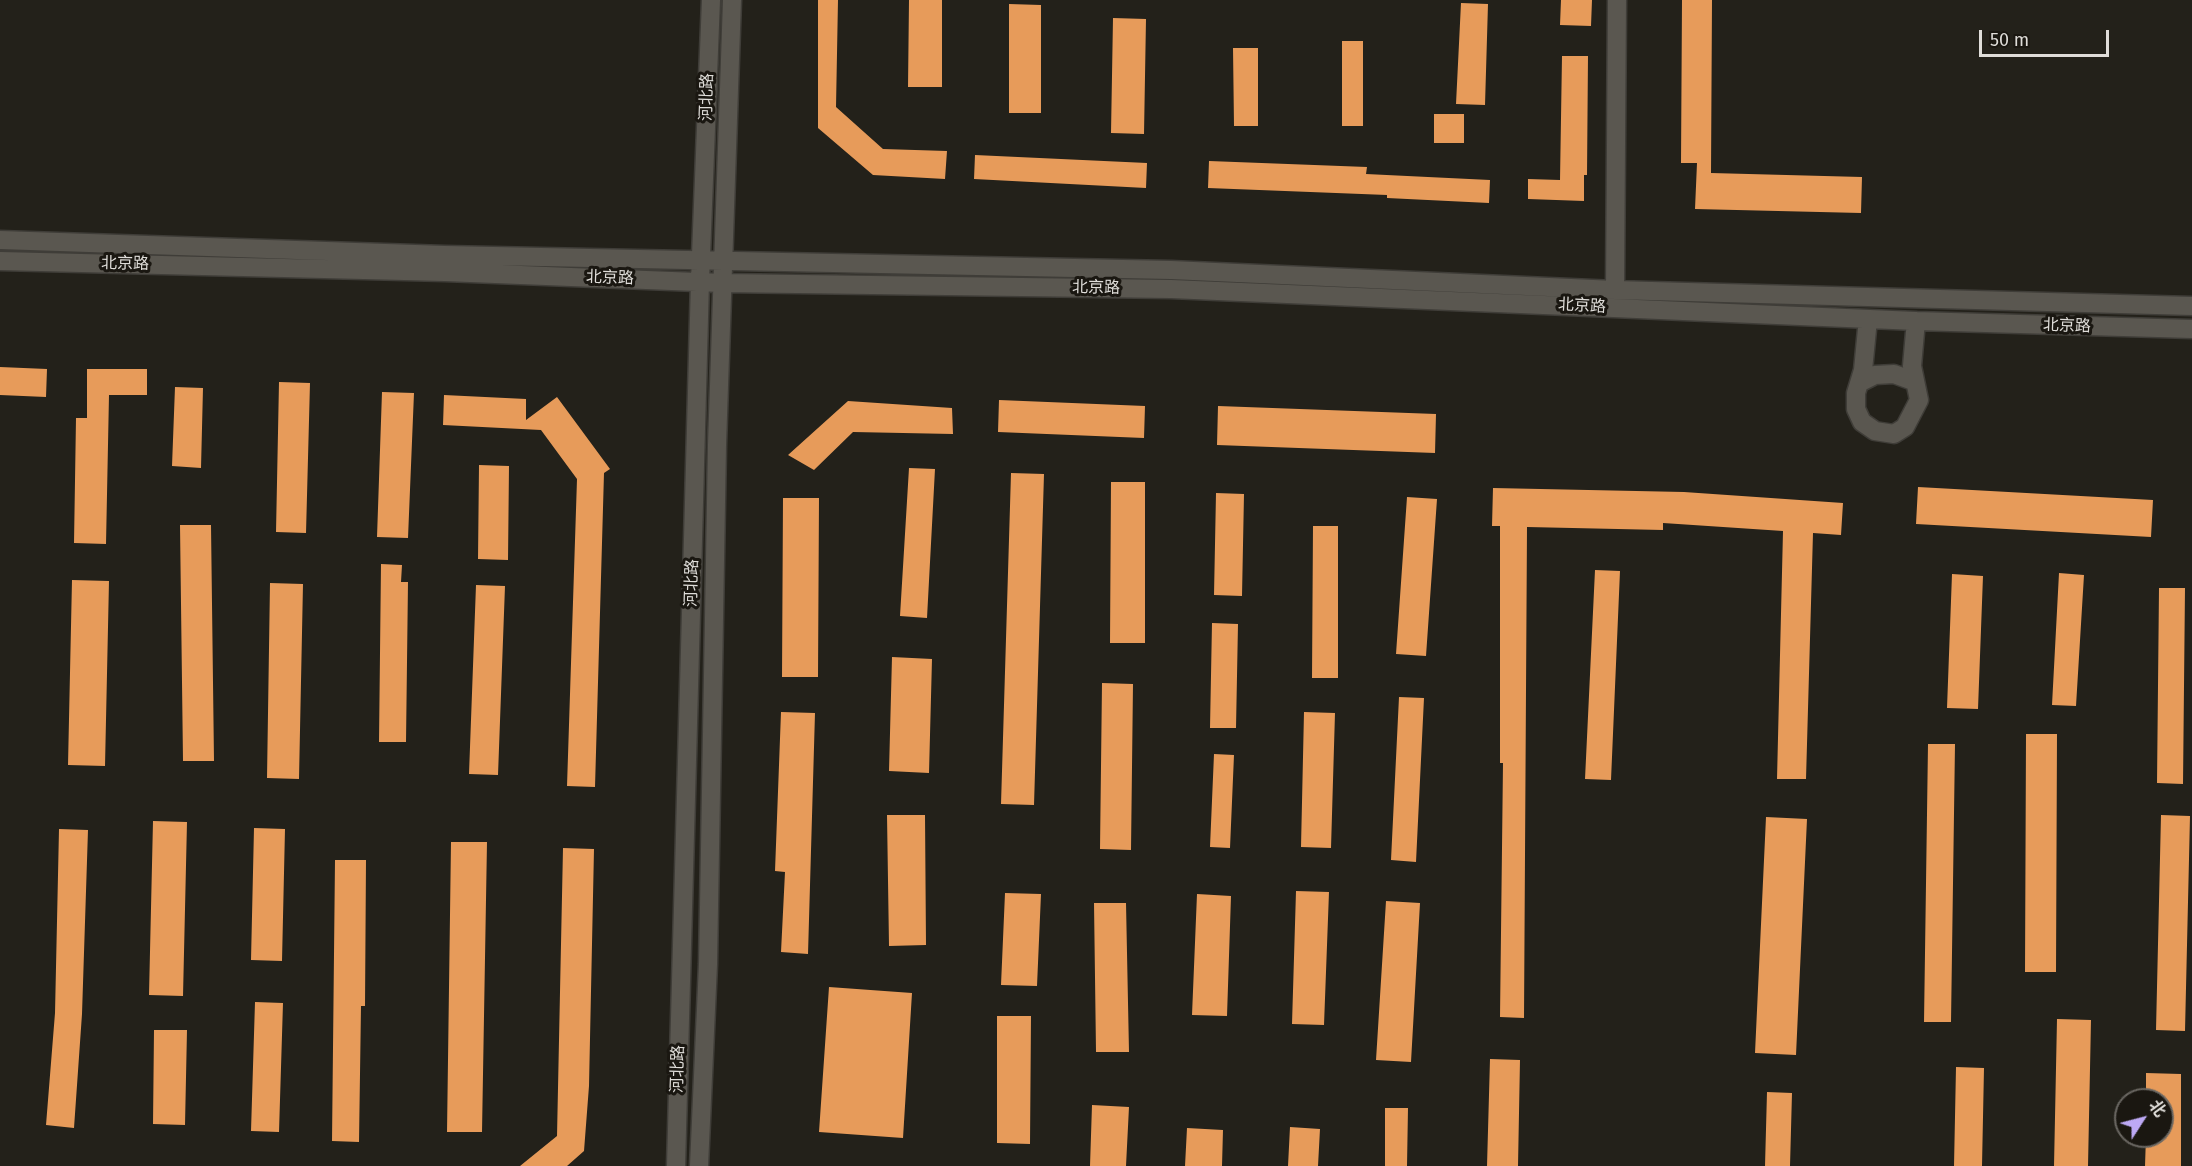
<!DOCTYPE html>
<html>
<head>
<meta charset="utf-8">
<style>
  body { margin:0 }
  #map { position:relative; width:2192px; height:1166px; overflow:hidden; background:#23211a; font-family:"Fira Sans","Noto Sans SC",sans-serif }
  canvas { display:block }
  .north { position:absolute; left:2114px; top:1088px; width:60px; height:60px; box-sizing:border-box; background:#1a1711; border:2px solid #696661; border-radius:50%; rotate:54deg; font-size:16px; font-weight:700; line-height:24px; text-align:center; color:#dfddd9 }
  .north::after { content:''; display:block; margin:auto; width:21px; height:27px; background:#bda9f5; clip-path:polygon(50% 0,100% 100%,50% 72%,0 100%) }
  .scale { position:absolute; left:1979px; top:30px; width:130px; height:27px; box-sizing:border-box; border:3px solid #dfddd9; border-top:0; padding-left:8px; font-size:18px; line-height:21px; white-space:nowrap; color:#dfddd9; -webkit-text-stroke:4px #1a1711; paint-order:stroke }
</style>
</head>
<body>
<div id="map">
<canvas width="2192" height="1166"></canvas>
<div class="north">北</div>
<div class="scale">50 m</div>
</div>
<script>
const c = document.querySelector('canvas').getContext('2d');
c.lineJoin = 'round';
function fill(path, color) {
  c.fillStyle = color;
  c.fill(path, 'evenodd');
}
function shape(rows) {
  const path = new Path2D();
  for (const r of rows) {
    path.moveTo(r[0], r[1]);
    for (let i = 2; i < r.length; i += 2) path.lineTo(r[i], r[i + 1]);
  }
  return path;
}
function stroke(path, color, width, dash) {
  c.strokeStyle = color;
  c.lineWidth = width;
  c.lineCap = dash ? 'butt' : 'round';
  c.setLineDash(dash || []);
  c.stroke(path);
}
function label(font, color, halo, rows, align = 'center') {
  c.font = font + ' "Fira Sans","Noto Sans SC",sans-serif';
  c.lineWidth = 6;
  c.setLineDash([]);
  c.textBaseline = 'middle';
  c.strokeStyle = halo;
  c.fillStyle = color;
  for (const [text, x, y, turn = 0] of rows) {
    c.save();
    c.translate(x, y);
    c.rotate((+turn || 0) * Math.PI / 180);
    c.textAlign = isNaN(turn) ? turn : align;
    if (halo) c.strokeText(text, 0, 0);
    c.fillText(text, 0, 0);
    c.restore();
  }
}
const building = shape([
  [818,0,838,0,836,107,883,149,947,151,945,179,873,175,818,128],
  [909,0,942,0,942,87,908,87],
  [1561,0,1592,0,1591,26,1560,25],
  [1682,0,1712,0,1711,173,1862,177,1861,213,1695,209,1697,163,1681,163],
  [1461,3,1488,4,1485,105,1456,104],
  [1009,4,1041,5,1041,113,1009,113],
  [1113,18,1146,19,1144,134,1111,133],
  [1342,41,1363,41,1363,126,1342,126],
  [1233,48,1258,48,1258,126,1234,126],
  [1562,56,1588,56,1587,175,1584,175,1584,201,1528,199,1528,179,1560,180],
  [1434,114,1464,114,1464,143,1434,143],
  [975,155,1147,163,1146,188,974,179],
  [1209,161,1367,167,1366,174,1490,180,1489,203,1387,198,1387,195,1208,188],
  [0,367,47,369,46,397,0,395],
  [87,369,147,369,147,395,109,395,106,544,74,543,76,418,87,418],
  [279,382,310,383,306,533,276,532],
  [175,387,203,388,201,468,172,466],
  [382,392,414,393,408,538,377,537],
  [444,395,526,399,526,420,557,397,610,469,604,473,595,787,567,786,577,479,541,430,443,425],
  [999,400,1145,406,1144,438,998,432],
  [848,401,952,408,953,434,853,432,814,470,788,455],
  [1218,406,1436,414,1435,453,1217,445],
  [479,465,509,466,508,560,478,559],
  [909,468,935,469,927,618,900,616],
  [1011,473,1044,474,1034,805,1001,804],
  [1111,482,1145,482,1145,643,1110,643],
  [1918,487,2153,500,2151,537,1916,524],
  [1493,488,1684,492,1843,503,1841,535,1813,533,1806,779,1777,779,1783,531,1663,523,1663,530,1527,527,1524,1018,1500,1017,1503,763,1500,763,1500,526,1492,526],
  [1216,493,1244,494,1242,596,1214,595],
  [1407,497,1437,499,1426,656,1396,654],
  [783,498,819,498,818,677,782,677],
  [180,525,211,525,214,761,183,761],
  [1313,526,1338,526,1338,678,1312,678],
  [381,564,402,565,401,582,408,582,406,742,379,742],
  [1595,570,1620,571,1611,780,1585,779],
  [2059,573,2084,575,2076,706,2052,705],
  [1952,574,1983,576,1978,709,1947,708],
  [72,580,109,581,105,766,68,765],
  [270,583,303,584,299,779,267,778],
  [476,585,505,586,498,775,469,774],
  [2159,588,2185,588,2183,784,2157,783],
  [1212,623,1238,624,1236,728,1210,728],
  [892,657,932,659,929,773,889,771],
  [1102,683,1133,684,1131,850,1100,849],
  [1399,697,1424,698,1416,862,1391,860],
  [781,712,815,713,808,954,781,952,785,872,775,871],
  [1304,712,1335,713,1331,848,1301,847],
  [2026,734,2057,734,2056,972,2025,972],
  [1928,744,1955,744,1951,1022,1924,1022],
  [1214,754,1234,755,1230,848,1210,847],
  [887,815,925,815,926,945,889,946],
  [2161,815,2190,816,2185,1031,2156,1030],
  [1766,817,1807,819,1796,1055,1755,1053],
  [153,821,187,822,183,996,149,995],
  [254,828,285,829,282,961,251,960],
  [59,829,88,830,82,1014,74,1128,46,1125,55,1013],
  [451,842,487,842,482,1132,447,1132],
  [563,848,594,849,589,1086,584,1151,567,1166,520,1166,557,1136],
  [335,860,366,860,365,1006,361,1006,359,1142,332,1141],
  [1296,891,1329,892,1324,1025,1292,1024],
  [1005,893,1041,894,1037,986,1001,985],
  [1197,894,1231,896,1227,1016,1192,1015],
  [1386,901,1420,903,1411,1062,1376,1060],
  [1094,903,1126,903,1129,1052,1096,1052],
  [829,987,912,993,903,1138,819,1132],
  [255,1002,283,1003,279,1132,251,1131],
  [997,1016,1031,1016,1030,1144,997,1143],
  [2057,1019,2091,1020,2088,1166,2054,1166],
  [154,1030,187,1030,185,1125,153,1124],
  [1490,1059,1520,1060,1518,1166,1487,1166],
  [1956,1067,1984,1068,1982,1166,1954,1166],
  [2146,1073,2181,1074,2181,1166,2145,1166,2146,1136,2162,1136,2162,1100,2146,1100],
  [1767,1092,1792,1093,1790,1166,1765,1166],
  [1092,1105,1129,1107,1126,1166,1090,1166],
  [1385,1108,1408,1108,1407,1166,1385,1166],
  [1290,1127,1320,1129,1318,1166,1288,1166],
  [1187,1128,1223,1130,1222,1166,1185,1166]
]);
const minor = shape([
  [0,240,445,255,1171,270,1615,290,2192,306],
  [0,261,445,272,722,283,1171,289,1916,321,2192,329],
  [1615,290,1617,0],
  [1868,319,1863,370,1856,393,1856,409,1862,422,1875,431,1894,434,1905,427,1919,400,1912,366,1916,321],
  [1859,383,1875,375,1894,374,1913,381],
  [676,1166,700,281,711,0],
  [699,1166,708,964,717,445,732,0]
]);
const streetNames = [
  ["河北路",707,97,-88],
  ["北京路",125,264,1],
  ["北京路",610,278,2],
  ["北京路",1096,288,1],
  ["北京路",1582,306,3],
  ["北京路",2067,326,2],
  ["河北路",692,583,-88],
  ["河北路",678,1069,-88]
];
fill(building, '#e79b5a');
stroke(minor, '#3f3d38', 21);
stroke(minor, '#5a5750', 18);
label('16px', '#dfddd9', '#1a1711', streetNames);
</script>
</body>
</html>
